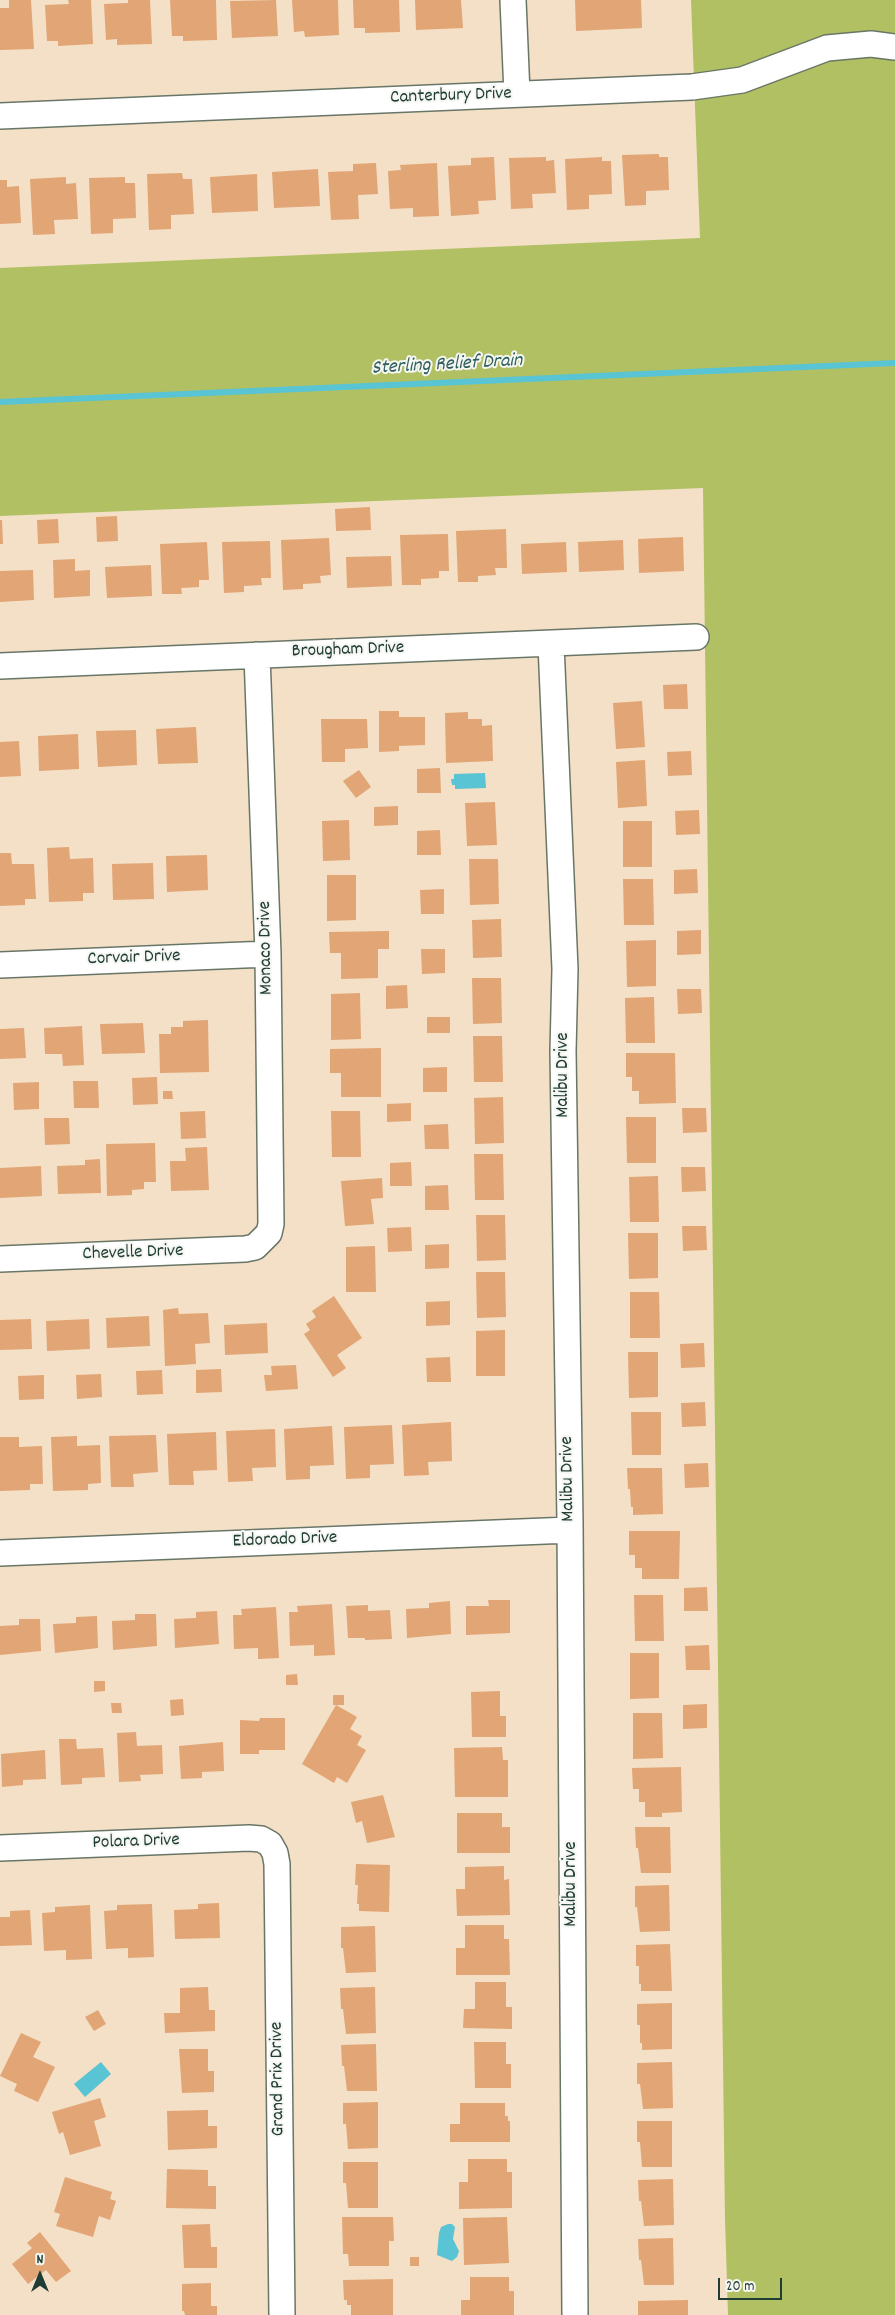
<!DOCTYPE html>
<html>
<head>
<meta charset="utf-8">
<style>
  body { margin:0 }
  #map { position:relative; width:895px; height:2315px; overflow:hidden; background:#f3e0c6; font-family:Dekko,sans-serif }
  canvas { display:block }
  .north { position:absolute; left:15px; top:2250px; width:50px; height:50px; -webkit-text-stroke:4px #f6f6f2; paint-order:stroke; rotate:0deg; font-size:14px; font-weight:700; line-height:20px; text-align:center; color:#1f3d34 }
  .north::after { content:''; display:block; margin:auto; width:18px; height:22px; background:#1f3d34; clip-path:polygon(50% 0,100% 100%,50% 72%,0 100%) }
  .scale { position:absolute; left:718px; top:2278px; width:64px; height:22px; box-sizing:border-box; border:2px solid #1f3d34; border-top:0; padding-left:6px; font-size:15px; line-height:18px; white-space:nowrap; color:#1f3d34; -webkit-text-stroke:4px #f6f6f2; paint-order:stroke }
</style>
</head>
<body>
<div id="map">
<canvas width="895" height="2315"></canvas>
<div class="north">N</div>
<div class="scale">20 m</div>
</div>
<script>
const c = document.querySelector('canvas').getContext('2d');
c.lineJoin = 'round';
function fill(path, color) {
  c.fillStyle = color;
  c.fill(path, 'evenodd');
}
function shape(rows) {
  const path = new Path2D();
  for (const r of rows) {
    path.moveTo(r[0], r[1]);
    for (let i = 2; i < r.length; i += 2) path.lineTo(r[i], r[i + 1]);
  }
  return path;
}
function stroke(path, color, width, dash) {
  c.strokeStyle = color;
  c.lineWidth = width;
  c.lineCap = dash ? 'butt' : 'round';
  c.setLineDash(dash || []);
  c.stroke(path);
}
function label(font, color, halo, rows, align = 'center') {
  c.font = font + ' Dekko,sans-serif';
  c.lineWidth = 4;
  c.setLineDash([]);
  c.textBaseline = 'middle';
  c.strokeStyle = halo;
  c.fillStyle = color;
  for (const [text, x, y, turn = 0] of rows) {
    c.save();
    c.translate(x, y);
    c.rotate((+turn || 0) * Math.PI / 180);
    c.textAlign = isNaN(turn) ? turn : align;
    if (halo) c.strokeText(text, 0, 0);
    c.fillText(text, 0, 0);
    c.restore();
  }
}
const green = shape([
  [691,0,895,0,895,2315,728,2315,725,2218,703,488,0,516,0,268,700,238]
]);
const water = shape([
  [485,773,486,788,455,789,455,785,452,785,451,779,454,779,454,774],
  [101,2062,111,2074,85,2097,74,2084],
  [448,2224,452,2224,455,2227,453,2239,459,2251,457,2257,452,2261,437,2255,439,2233,441,2227]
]);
const stream = shape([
  [0,402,895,363]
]);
const building = shape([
  [9,0,31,0,34,49,0,50,0,8,9,8],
  [68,0,91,0,93,44,58,46,58,41,47,41,45,5,69,4],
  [128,0,150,0,152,44,117,45,117,39,106,40,104,4,128,3],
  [170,0,216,0,217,40,183,41,183,36,172,36],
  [276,0,278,36,232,38,230,1],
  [292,0,338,0,339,35,305,37,304,31,294,32],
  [353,0,399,0,400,32,365,33,365,28,354,28],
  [415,0,461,0,463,28,416,30],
  [575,0,641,0,642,28,576,31],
  [659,154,659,157,668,157,669,190,646,191,646,205,625,206,622,155],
  [494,157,496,200,478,201,479,214,451,216,448,166,471,165,471,158],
  [546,157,546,161,554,160,556,193,532,194,533,208,511,209,509,158],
  [602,157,602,161,611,161,612,194,589,195,589,209,567,210,565,159],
  [376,163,378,194,358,195,359,219,331,220,328,172,353,171,353,164],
  [437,163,439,216,413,217,413,208,390,209,388,171,401,170,400,165],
  [318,169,320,206,274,208,272,172],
  [182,173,183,179,192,179,194,214,171,215,171,229,149,230,147,174],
  [257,174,258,211,212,213,210,177],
  [66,177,66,184,76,183,78,219,54,220,55,234,33,235,30,179],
  [125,177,125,183,135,183,136,218,113,219,113,233,91,234,89,178],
  [0,180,7,180,7,187,19,186,21,223,0,224],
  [370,507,371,530,336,531,335,509],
  [117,516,118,541,97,542,96,517],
  [58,519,59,543,38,544,37,520],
  [0,520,2,520,3,544,0,544],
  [506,529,507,568,495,568,496,575,478,576,478,582,458,582,456,531],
  [448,534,449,571,439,571,439,578,421,579,421,585,402,585,400,535],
  [683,537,684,571,639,573,638,539],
  [329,538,331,575,320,576,321,583,303,584,303,589,283,590,281,540],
  [623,540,624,570,579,572,578,542],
  [270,541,271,578,261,578,262,585,244,586,244,592,224,593,222,542],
  [207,542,209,580,199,580,199,587,181,588,182,594,162,594,160,544],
  [566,542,567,572,522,574,521,544],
  [391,556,392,586,347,588,346,557],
  [75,559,75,571,90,570,90,596,54,598,53,560],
  [151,565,152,596,107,598,105,567],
  [33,570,34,600,0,602,0,571],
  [687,684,688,709,664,709,663,685],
  [642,701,645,747,616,749,613,703],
  [379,711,399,711,399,717,425,717,425,745,399,746,399,751,379,752],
  [468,712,468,719,482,719,482,726,492,725,493,761,446,763,445,713],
  [321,719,367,719,368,748,345,749,345,762,322,762],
  [196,727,198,763,158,764,156,729],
  [136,730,137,765,98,767,96,731],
  [78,734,79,769,39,771,38,736],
  [19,741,21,776,0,777,0,742],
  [691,751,692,775,668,776,667,752],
  [645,760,647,806,618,808,616,762],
  [440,768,441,793,417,793,417,769],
  [359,770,371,787,356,798,343,781],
  [495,802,497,845,467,846,465,803],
  [398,806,398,825,374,826,374,807],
  [699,810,700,834,676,835,675,811],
  [349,820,350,860,323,861,322,821],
  [623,821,652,821,652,867,623,867],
  [440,830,441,855,417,855,417,831],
  [69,847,70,859,93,858,94,893,83,893,83,901,49,902,47,848],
  [0,853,11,853,12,864,34,864,36,899,25,899,25,905,0,906],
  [207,855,208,890,167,892,166,856],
  [469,859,498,859,499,904,470,905],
  [153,863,154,899,113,900,112,864],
  [697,869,698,893,674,894,674,870],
  [327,875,356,875,356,920,327,921],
  [623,879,653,879,654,925,624,925],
  [444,889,444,914,421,914,420,890],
  [501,919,502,957,473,958,472,920],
  [701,930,701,954,677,955,677,931],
  [389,931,389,949,378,949,378,978,341,979,341,953,330,953,329,932],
  [656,940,656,986,627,987,626,941],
  [421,949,445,949,445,973,422,974],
  [472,978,501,978,502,1023,473,1024],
  [407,985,408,1008,386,1009,386,986],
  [677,989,701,989,702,1013,678,1014],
  [360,993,361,1039,331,1040,331,994],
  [654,997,655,1043,626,1043,625,998],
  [427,1017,450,1017,450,1033,427,1033],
  [208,1020,209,1072,160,1073,159,1034,171,1034,171,1027,183,1027,183,1021],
  [143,1023,145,1053,102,1054,100,1024],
  [82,1026,84,1065,63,1066,62,1054,45,1054,44,1028],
  [24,1028,26,1058,0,1059,0,1029],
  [473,1036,502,1036,503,1082,474,1082],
  [381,1048,381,1097,341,1097,341,1073,330,1073,330,1049],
  [626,1053,675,1053,676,1103,639,1104,639,1091,632,1091,632,1077,626,1077],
  [447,1067,447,1092,423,1092,423,1068],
  [157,1077,158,1104,133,1105,132,1078],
  [73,1081,98,1081,99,1108,74,1108],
  [39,1082,39,1109,14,1110,13,1083],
  [163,1091,172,1091,173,1099,163,1099],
  [503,1097,504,1143,475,1144,474,1098],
  [411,1103,411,1121,387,1122,387,1104],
  [682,1108,706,1108,707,1132,683,1133],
  [205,1111,206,1138,181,1139,180,1112],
  [331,1111,360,1111,361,1157,332,1157],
  [626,1117,656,1117,656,1163,627,1163],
  [44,1118,69,1118,70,1144,45,1145],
  [448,1124,449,1149,425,1149,424,1125],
  [155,1143,156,1182,144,1182,144,1189,132,1190,132,1195,107,1196,106,1144],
  [207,1147,209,1190,171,1191,170,1161,186,1161,185,1148],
  [474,1154,503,1154,504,1200,475,1200],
  [100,1159,101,1193,58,1194,57,1166,85,1165,85,1160],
  [411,1162,412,1186,390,1186,390,1163],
  [41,1166,42,1196,0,1198,0,1168],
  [681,1167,705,1167,706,1191,682,1192],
  [658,1176,659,1222,630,1222,629,1177],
  [382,1178,383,1198,371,1199,374,1224,345,1226,341,1181],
  [448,1185,449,1210,425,1210,425,1186],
  [476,1215,505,1215,506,1260,477,1261],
  [682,1226,706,1226,707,1250,683,1251],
  [411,1227,412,1251,388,1252,387,1228],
  [628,1233,658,1233,658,1278,629,1279],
  [449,1244,449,1268,425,1269,425,1245],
  [375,1246,376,1292,346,1292,346,1247],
  [476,1272,505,1272,506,1317,477,1318],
  [630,1292,659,1292,660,1338,630,1338],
  [334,1296,362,1338,337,1355,346,1368,333,1377,304,1334,310,1330,306,1324,316,1317,312,1311],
  [450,1301,450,1325,426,1326,426,1302],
  [178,1308,179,1314,208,1313,210,1343,195,1344,196,1364,165,1366,163,1310],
  [149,1316,150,1346,107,1348,106,1318],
  [31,1319,32,1349,0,1350,0,1320],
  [89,1319,90,1349,47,1351,46,1321],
  [267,1323,268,1353,225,1355,224,1325],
  [505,1330,505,1376,476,1376,476,1331],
  [704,1343,705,1367,681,1368,680,1344],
  [628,1352,658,1352,658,1397,629,1398],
  [450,1357,451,1382,427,1382,426,1358],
  [296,1365,298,1389,266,1391,264,1375,272,1375,271,1366],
  [221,1369,222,1392,196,1393,196,1370],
  [162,1370,163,1394,137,1395,136,1371],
  [101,1374,102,1397,77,1399,76,1375],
  [44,1375,44,1399,19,1400,18,1376],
  [705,1402,706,1426,682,1427,681,1403],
  [631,1412,661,1412,661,1455,632,1455],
  [451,1422,452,1461,428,1462,429,1475,404,1476,402,1425],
  [392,1425,394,1464,370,1465,370,1478,346,1479,344,1427],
  [332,1426,334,1465,310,1466,310,1479,286,1480,284,1429],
  [275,1429,276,1467,252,1468,253,1481,228,1482,226,1431],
  [216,1432,217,1470,193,1471,194,1485,169,1485,167,1434],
  [156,1435,158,1472,133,1474,134,1487,111,1487,109,1436],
  [77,1436,77,1446,100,1445,101,1483,88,1484,88,1490,53,1491,51,1437],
  [0,1437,19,1437,19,1447,42,1446,43,1484,30,1484,30,1490,0,1491],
  [708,1463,709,1487,685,1488,684,1464],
  [627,1468,662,1468,663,1514,633,1515,633,1507,631,1507,630,1489,628,1489],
  [629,1531,680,1531,679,1579,642,1579,642,1568,635,1568,635,1555,629,1555],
  [707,1587,708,1611,684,1611,684,1588],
  [634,1595,663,1595,664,1641,635,1641],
  [488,1600,510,1600,510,1633,466,1635,466,1606,489,1606],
  [450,1601,451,1634,407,1638,406,1609,429,1608,429,1603],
  [332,1604,335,1655,314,1656,314,1645,290,1646,289,1612,298,1612,297,1606],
  [368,1605,368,1611,390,1610,392,1639,365,1640,365,1638,348,1638,346,1606],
  [276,1607,279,1658,258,1659,258,1648,234,1649,233,1615,242,1615,241,1609],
  [217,1611,219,1644,175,1648,174,1619,196,1618,196,1612],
  [135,1614,156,1614,157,1646,113,1650,112,1621,135,1620],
  [97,1616,98,1648,55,1653,53,1624,76,1623,76,1617],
  [19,1619,40,1619,41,1651,0,1655,0,1626,19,1625],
  [709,1645,710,1670,686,1670,685,1646],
  [630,1653,659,1653,659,1698,630,1699],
  [297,1674,298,1685,286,1685,286,1675],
  [94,1681,105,1681,105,1691,94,1692],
  [500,1691,500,1716,506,1716,506,1737,472,1737,471,1692],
  [333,1695,344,1695,344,1705,333,1705],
  [183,1699,184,1715,171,1716,170,1700],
  [111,1703,121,1703,122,1713,112,1713],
  [707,1704,707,1728,683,1729,683,1705],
  [336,1705,357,1717,350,1729,362,1736,357,1745,366,1750,347,1783,337,1777,334,1783,302,1764],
  [633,1713,662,1713,663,1758,633,1759],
  [260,1718,285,1718,285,1750,259,1750,259,1754,240,1754,240,1720,259,1721],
  [136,1732,137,1746,162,1745,163,1774,140,1775,141,1781,119,1782,117,1733],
  [59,1739,76,1739,77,1749,103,1748,105,1777,82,1778,82,1784,61,1785],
  [223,1742,224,1771,202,1772,202,1778,181,1779,179,1746],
  [502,1747,503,1760,508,1760,508,1797,455,1797,454,1748],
  [45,1750,46,1779,23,1780,23,1785,2,1787,1,1754],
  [681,1767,682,1812,662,1813,662,1817,645,1817,645,1802,639,1802,639,1789,633,1789,632,1768],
  [383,1795,395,1837,367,1843,362,1821,356,1823,351,1802],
  [457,1813,502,1813,502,1827,510,1827,510,1853,457,1853],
  [635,1827,670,1827,671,1873,641,1873,638,1848,636,1848],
  [356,1864,390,1865,389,1912,359,1911,359,1904,357,1904,358,1885,355,1885],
  [504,1866,504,1880,509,1879,510,1915,457,1916,456,1889,465,1889,465,1867],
  [669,1885,670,1931,640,1932,637,1907,635,1907,635,1886],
  [219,1903,220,1938,175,1939,174,1910,198,1909,198,1904],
  [152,1904,154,1957,128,1958,128,1948,106,1949,104,1911,117,1910,117,1905],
  [90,1905,92,1959,66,1960,66,1950,44,1951,42,1913,55,1912,55,1907],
  [30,1910,32,1945,0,1946,0,1917,10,1917,10,1911],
  [465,1925,504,1925,504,1939,509,1939,510,1975,456,1975,456,1948,465,1948],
  [375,1926,376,1972,346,1973,343,1948,341,1948,341,1927],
  [670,1944,672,1991,641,1991,641,1984,639,1984,639,1966,636,1966,636,1945],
  [475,1982,506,1982,506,2007,512,2007,512,2029,463,2028,464,2009,475,2009],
  [208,1987,209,2010,215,2010,215,2031,165,2033,164,2013,180,2013,180,1988],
  [375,1987,376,2033,346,2034,343,2009,341,2009,340,1988],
  [672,2003,672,2049,642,2050,642,2043,640,2043,640,2025,637,2025,637,2004],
  [98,2010,106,2024,94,2031,85,2017],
  [21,2033,41,2042,33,2057,55,2067,38,2102,14,2091,17,2084,0,2076],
  [474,2042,506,2042,506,2064,511,2064,511,2088,475,2088],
  [376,2044,377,2091,347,2091,344,2066,342,2066,341,2045],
  [179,2049,208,2049,208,2071,214,2071,214,2092,182,2093],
  [672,2062,673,2108,643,2109,640,2084,637,2084,637,2063],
  [100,2098,106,2117,94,2121,101,2146,70,2155,63,2132,59,2134,52,2112],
  [378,2102,378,2148,348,2149,346,2124,343,2124,343,2103],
  [460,2103,505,2103,505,2116,508,2116,508,2121,510,2121,510,2142,450,2142,450,2124,460,2124],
  [208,2110,208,2126,217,2126,217,2148,168,2150,167,2111],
  [637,2121,672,2121,672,2167,642,2167,640,2142,637,2142],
  [468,2159,507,2159,507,2172,512,2172,512,2208,459,2209,459,2182,468,2182],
  [343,2162,378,2162,378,2208,348,2208,346,2183,343,2183],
  [167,2169,208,2170,208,2186,216,2186,216,2209,166,2208],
  [65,2177,112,2192,110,2199,116,2201,110,2220,99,2216,93,2237,56,2226,60,2214,54,2212],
  [673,2179,674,2225,644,2226,641,2201,639,2201,638,2180],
  [342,2217,393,2217,394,2241,389,2241,389,2266,349,2266,348,2254,343,2254],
  [507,2217,509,2263,464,2265,463,2218],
  [210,2224,211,2247,217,2247,217,2268,184,2268,182,2225],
  [40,2232,71,2271,56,2282,46,2270,28,2284,12,2264,32,2248,27,2243],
  [673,2238,674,2285,644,2285,641,2260,639,2260,638,2239],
  [410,2257,419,2257,419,2266,410,2266],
  [470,2277,509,2277,509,2291,514,2291,514,2315,461,2315,461,2300,470,2300],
  [393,2279,393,2315,351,2315,351,2305,347,2305,347,2300,344,2300,343,2280],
  [211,2283,211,2306,217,2306,217,2315,185,2315,184,2311,182,2311,182,2284],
  [688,2300,688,2315,638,2315,638,2301]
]);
const minor = shape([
  [513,0,517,94],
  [0,116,692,87,742,80,827,48,871,44,895,47],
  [551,644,565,969,563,1051,570,1522,575,2315],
  [0,666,696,637],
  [0,965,268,954],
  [0,1259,245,1249,255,1247,269,1233,271,1224,268,954,257,655],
  [0,1553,570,1530],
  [0,1848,249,1838,261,1839,270,1844,275,1853,277,1864,282,2315]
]);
const streetNames = [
  ["Canterbury Drive",451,97,-2],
  ["Brougham Drive",348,651,-2],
  ["Monaco Drive",267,948,-91],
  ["Corvair Drive",134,959,-2],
  ["Malibu Drive",564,1075,-90],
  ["Chevelle Drive",133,1254,-2],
  ["Malibu Drive",569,1479,-91],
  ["Eldorado Drive",285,1541,-2],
  ["Polara Drive",136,1843,-2],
  ["Malibu Drive",572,1884,-90],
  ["Grand Prix Drive",279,2079,-91]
];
const waterNames = [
  ["Sterling Relief Drain",447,366,-3]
];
fill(green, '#b0c062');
fill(water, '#59c4d3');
stroke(stream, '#59c4d3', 6);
fill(building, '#e2a575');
stroke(minor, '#697667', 28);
stroke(minor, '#fff', 25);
label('19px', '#1f3d34', '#f6f6f2', streetNames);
label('italic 20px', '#2e5f5c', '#f6f6f2', waterNames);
</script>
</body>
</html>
